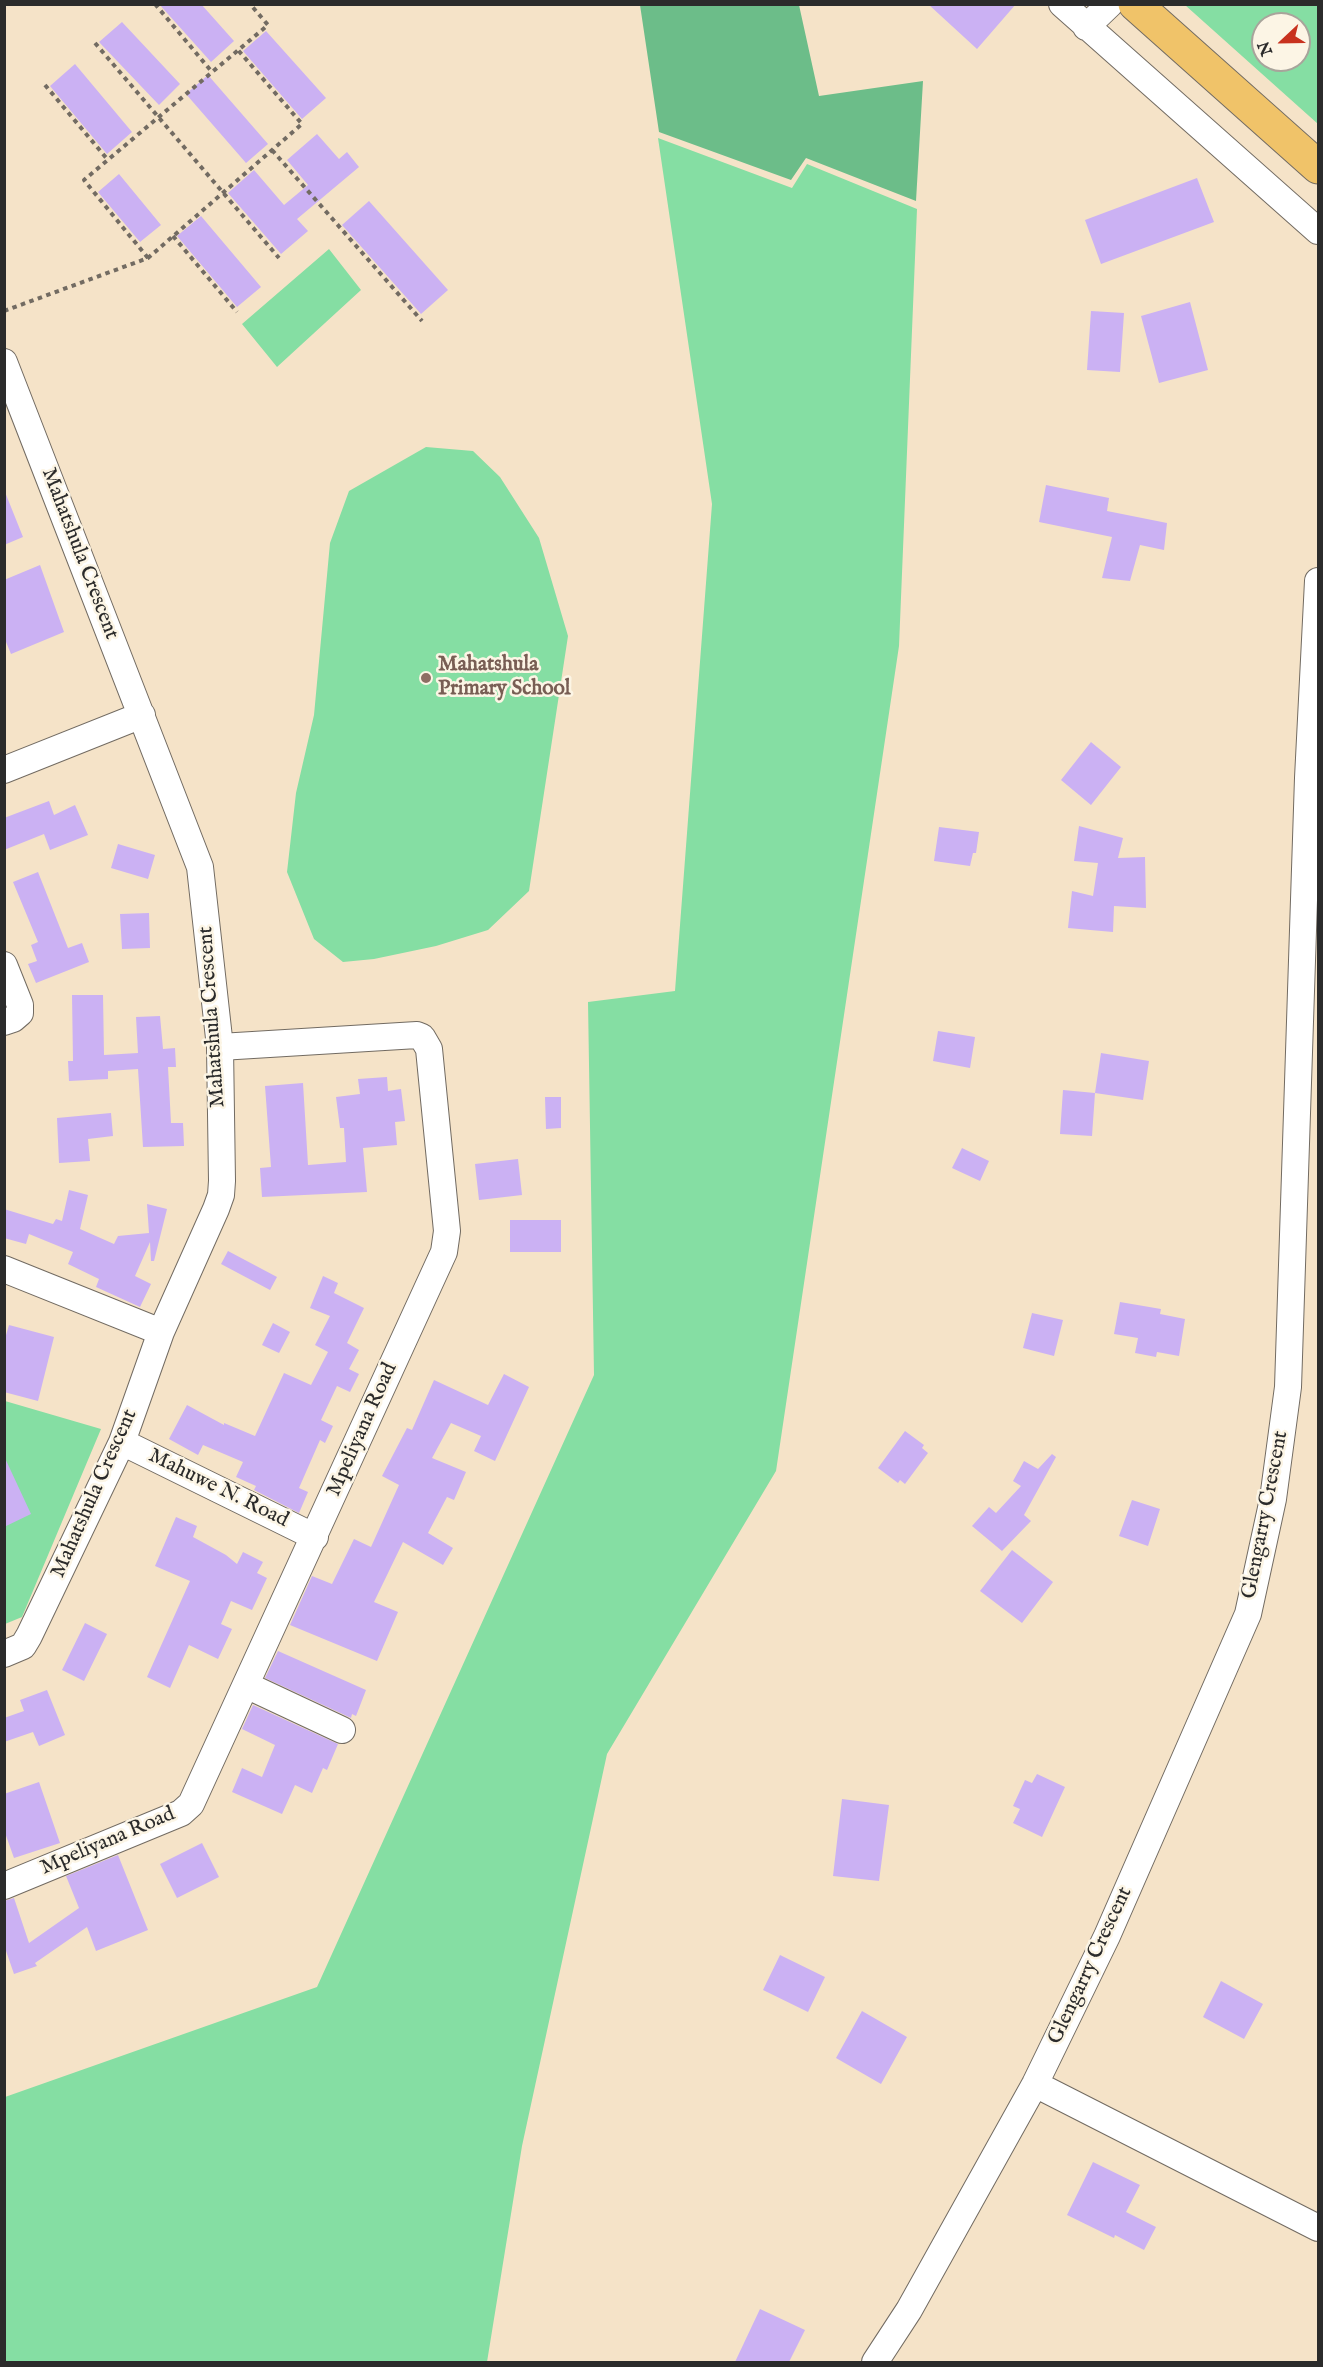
<!DOCTYPE html>
<html>
<head>
<meta charset="utf-8">
<style>
  body { margin:0 }
  #map { position:relative; width:1323px; height:2367px; overflow:hidden; background:#f5e3c8; font-family:"IM FELL English",serif }
  canvas { display:block }
  .frame { position:absolute; inset:0; border:6px solid #2b2b2b; pointer-events:none }
  .north { position:absolute; left:1251px; top:12px; width:60px; height:60px; box-sizing:border-box; background:#fcf5e5; border:2px solid #a8a49b; border-radius:50%; rotate:248deg; font-size:16px; font-weight:700; line-height:24px; text-align:center; color:#2b2b2b }
  .north::after { content:''; display:block; margin:auto; width:21px; height:27px; background:#c8321e; clip-path:polygon(50% 0,100% 100%,50% 72%,0 100%) }
</style>
</head>
<body>
<div id="map">
<canvas width="1323" height="2367"></canvas>
<div class="frame"></div>
<div class="north">N</div>
</div>
<script>
const c = document.querySelector('canvas').getContext('2d');
c.lineJoin = 'round';
function fill(path, color) {
  c.fillStyle = color;
  c.fill(path, 'evenodd');
}
function shape(rows) {
  const path = new Path2D();
  for (const r of rows) {
    path.moveTo(r[0], r[1]);
    for (let i = 2; i < r.length; i += 2) path.lineTo(r[i], r[i + 1]);
  }
  return path;
}
function stroke(path, color, width, dash) {
  c.strokeStyle = color;
  c.lineWidth = width;
  c.lineCap = dash ? 'butt' : 'round';
  c.setLineDash(dash || []);
  c.stroke(path);
}
function label(font, color, halo, rows, align = 'center') {
  c.font = font + ' "IM FELL English",serif';
  c.lineWidth = 5;
  c.setLineDash([]);
  c.textBaseline = 'middle';
  c.strokeStyle = halo;
  c.fillStyle = color;
  for (const [text, x, y, turn = 0] of rows) {
    c.save();
    c.translate(x, y);
    c.rotate((+turn || 0) * Math.PI / 180);
    c.textAlign = isNaN(turn) ? turn : align;
    if (halo) c.strokeText(text, 0, 0);
    c.fillText(text, 0, 0);
    c.restore();
  }
}
const green = shape([
  [1185,5,1318,5,1318,124],
  [1263,24,1299,24,1299,60,1263,60],
  [658,138,792,188,807,164,917,209,899,646,776,1471,607,1754,522,2146,487,2362,5,2362,5,2097,317,1987,594,1375,588,1002,675,991,712,504],
  [329,249,361,290,277,367,242,324],
  [426,447,473,451,500,477,539,538,568,636,529,891,488,930,436,946,374,959,343,962,314,939,287,872,296,793,314,715,330,543,349,491],
  [5,1401,101,1429,22,1617,5,1624]
]);
const forest = shape([
  [640,5,799,5,819,96,923,81,916,201,806,158,791,180,659,132]
]);
const building = shape([
  [159,4,201,4,234,41,211,62],
  [928,4,1016,4,977,49],
  [122,22,180,84,159,105,99,42],
  [266,31,326,98,302,119,243,51],
  [75,64,132,132,107,154,50,86],
  [208,75,268,144,246,163,186,94],
  [317,134,339,159,347,152,359,167,297,219,308,231,281,254,228,193,254,170,284,205,308,185,287,160],
  [119,174,161,225,140,242,98,192],
  [1197,178,1214,222,1101,264,1085,220],
  [369,201,448,290,421,314,342,225],
  [201,216,261,287,237,307,177,236],
  [1190,302,1208,370,1159,383,1141,316],
  [1091,311,1124,313,1120,372,1087,370],
  [1046,485,1109,498,1107,511,1167,523,1164,550,1140,545,1130,581,1102,578,1112,537,1039,522],
  [5,492,23,537,4,545,4,493],
  [40,565,64,632,11,654,4,637,4,580],
  [1091,742,1121,767,1091,805,1061,780],
  [49,801,54,815,75,805,88,835,50,850,44,834,4,850,4,818],
  [1079,826,1123,838,1118,858,1145,857,1146,908,1114,906,1113,932,1068,928,1072,891,1093,896,1098,863,1074,861],
  [939,827,979,832,976,853,973,853,970,866,934,861],
  [118,844,155,855,148,879,111,868],
  [38,872,68,948,82,943,89,962,36,983,28,964,37,961,31,945,38,942,13,882],
  [149,913,150,948,122,949,120,914],
  [72,995,103,995,104,1055,138,1053,136,1017,160,1016,163,1049,175,1048,176,1067,168,1067,171,1123,183,1123,184,1146,143,1147,138,1069,108,1071,108,1079,69,1081,68,1061,73,1061],
  [938,1031,975,1037,970,1068,933,1061],
  [1101,1053,1149,1061,1143,1100,1095,1093],
  [387,1077,388,1091,401,1089,405,1121,395,1122,397,1145,363,1148,367,1192,262,1197,260,1168,271,1167,265,1086,303,1083,308,1165,346,1162,344,1128,340,1128,336,1097,360,1094,358,1079],
  [1063,1090,1095,1093,1092,1136,1060,1134],
  [545,1097,561,1097,561,1128,546,1129],
  [111,1113,113,1136,88,1139,90,1161,59,1163,57,1118],
  [962,1148,989,1161,980,1181,952,1168],
  [518,1159,522,1195,479,1200,475,1164],
  [69,1190,88,1195,80,1229,114,1244,118,1236,149,1233,147,1204,167,1209,154,1261,151,1261,150,1242,135,1276,151,1284,140,1307,96,1287,99,1279,68,1264,73,1252,29,1234,26,1244,4,1238,4,1209,53,1224,56,1219,62,1221],
  [510,1220,561,1220,561,1252,510,1252],
  [228,1251,277,1277,270,1290,221,1264],
  [323,1276,338,1283,334,1293,364,1308,347,1343,359,1350,349,1369,359,1374,350,1392,337,1386,321,1420,333,1426,325,1443,320,1440,299,1488,308,1492,299,1513,254,1490,256,1486,236,1477,243,1462,203,1445,198,1455,169,1439,187,1405,224,1425,224,1423,255,1436,284,1373,311,1385,328,1352,315,1345,330,1316,310,1308],
  [1120,1302,1161,1309,1160,1314,1185,1319,1179,1356,1157,1352,1156,1357,1135,1353,1138,1338,1114,1334],
  [1032,1313,1063,1320,1054,1356,1023,1348],
  [273,1323,290,1332,279,1353,262,1345],
  [9,1325,54,1337,38,1401,4,1392,4,1342],
  [504,1374,529,1387,495,1461,474,1451,481,1436,451,1423,432,1458,466,1472,454,1500,447,1497,428,1533,453,1548,443,1565,403,1542,374,1602,398,1612,377,1661,290,1625,312,1576,332,1584,354,1539,371,1547,399,1485,382,1476,407,1428,412,1430,434,1380,488,1405],
  [905,1431,924,1445,922,1448,928,1453,905,1484,900,1480,898,1483,878,1468],
  [1052,1454,1056,1457,1024,1515,1031,1521,1002,1551,972,1526,989,1507,996,1513,1021,1486,1013,1481,1024,1461,1038,1469],
  [4,1456,31,1514,4,1527],
  [1132,1500,1160,1509,1148,1546,1119,1536],
  [176,1517,197,1526,193,1537,226,1555,237,1564,243,1552,263,1562,257,1573,267,1578,252,1610,231,1601,221,1624,232,1629,218,1659,189,1645,170,1688,147,1677,190,1581,155,1566],
  [1012,1550,1053,1582,1022,1623,980,1591],
  [85,1623,107,1634,84,1681,62,1670],
  [278,1651,366,1690,356,1716,352,1714,351,1718,265,1678],
  [47,1690,65,1735,39,1746,33,1732,4,1742,4,1718,24,1711,20,1700],
  [253,1705,338,1744,327,1770,323,1768,312,1793,295,1785,282,1814,232,1792,242,1768,262,1777,275,1745,242,1729],
  [1037,1774,1065,1787,1042,1837,1013,1823,1020,1809,1013,1806,1025,1780,1032,1783],
  [39,1782,60,1843,14,1858,4,1830,4,1794],
  [842,1799,889,1805,879,1881,833,1876],
  [202,1843,219,1877,177,1898,160,1864],
  [118,1855,148,1930,96,1951,87,1927,35,1963,37,1966,14,1974,4,1945,4,1901,14,1898,29,1943,79,1908,66,1876],
  [780,1955,825,1977,808,2012,763,1990],
  [1221,1981,1263,2004,1244,2039,1203,2017],
  [862,2011,907,2037,881,2084,836,2058],
  [1093,2162,1140,2185,1126,2212,1156,2227,1144,2250,1115,2235,1114,2238,1067,2215],
  [760,2309,805,2330,789,2362,735,2362]
]);
const path = shape([
  [155,4,212,72],
  [95,43,279,258],
  [45,85,108,160],
  [272,150,422,321],
  [173,236,237,312],
  [148,258,84,180,268,25,250,4],
  [4,311,148,258,302,124,238,50]
]);
const minor = shape([
  [1062,4,1318,231],
  [1086,27,1110,4],
  [4,362,200,867,220,1047,222,1181,221,1195,216,1209,161,1332,122,1442,29,1636,23,1646,4,1654],
  [4,770,142,715],
  [4,965,20,1005,20,1013,13,1019,4,1022],
  [4,1269,161,1332],
  [122,1442,315,1537],
  [246,1685,342,1730],
  [4,1886,181,1813,191,1804,444,1252,447,1231,429,1049,422,1037,417,1035,220,1047],
  [1035,2084,1318,2228],
  [875,2362,909,2310,1035,2084,1107,1936,1248,1614,1273,1499,1288,1387,1308,778,1318,581]
]);
const highway = shape([
  [1135,4,1318,167]
]);
const markers = [
  [426,678,6,"#8d6e63"]
];
const streetNames = [
  ["Mahatshula Crescent",79,554,69],
  ["Mahatshula Crescent",213,1017,-94],
  ["Mpeliyana Road",363,1430,-66],
  ["Mahuwe N. Road",218,1489,26],
  ["Mahatshula Crescent",95,1494,-66],
  ["Glengarry Crescent",1266,1515,-79],
  ["Mpeliyana Road",108,1842,-23],
  ["Glengarry Crescent",1091,1966,-65]
];
const educationNames = [
  ["Mahatshula",438,666],
  ["Primary School",438,690]
];
fill(green, '#85dea3');
fill(forest, '#6cbd89');
fill(building, '#cbb1f3');
stroke(minor, '#726b62', 28);
stroke(highway, '#726b62', 35);
stroke(path, '#726b62', 4, [4.5, 4.5]);
stroke(minor, '#fff', 26);
stroke(highway, '#f0c369', 33);
for (const [x, y, r, color] of markers) {
  const dot = new Path2D();
  dot.arc(x, y, r, 0, 2 * Math.PI);
  c.fillStyle = color;
  c.fill(dot);
  stroke(dot, '#fcf5e5', 2);
}
label('21px', '#2b2b2b', '#fcf5e5', streetNames);
label('bold 21px', '#785e54', '#fcf5e5', educationNames, 'left');
</script>
</body>
</html>
